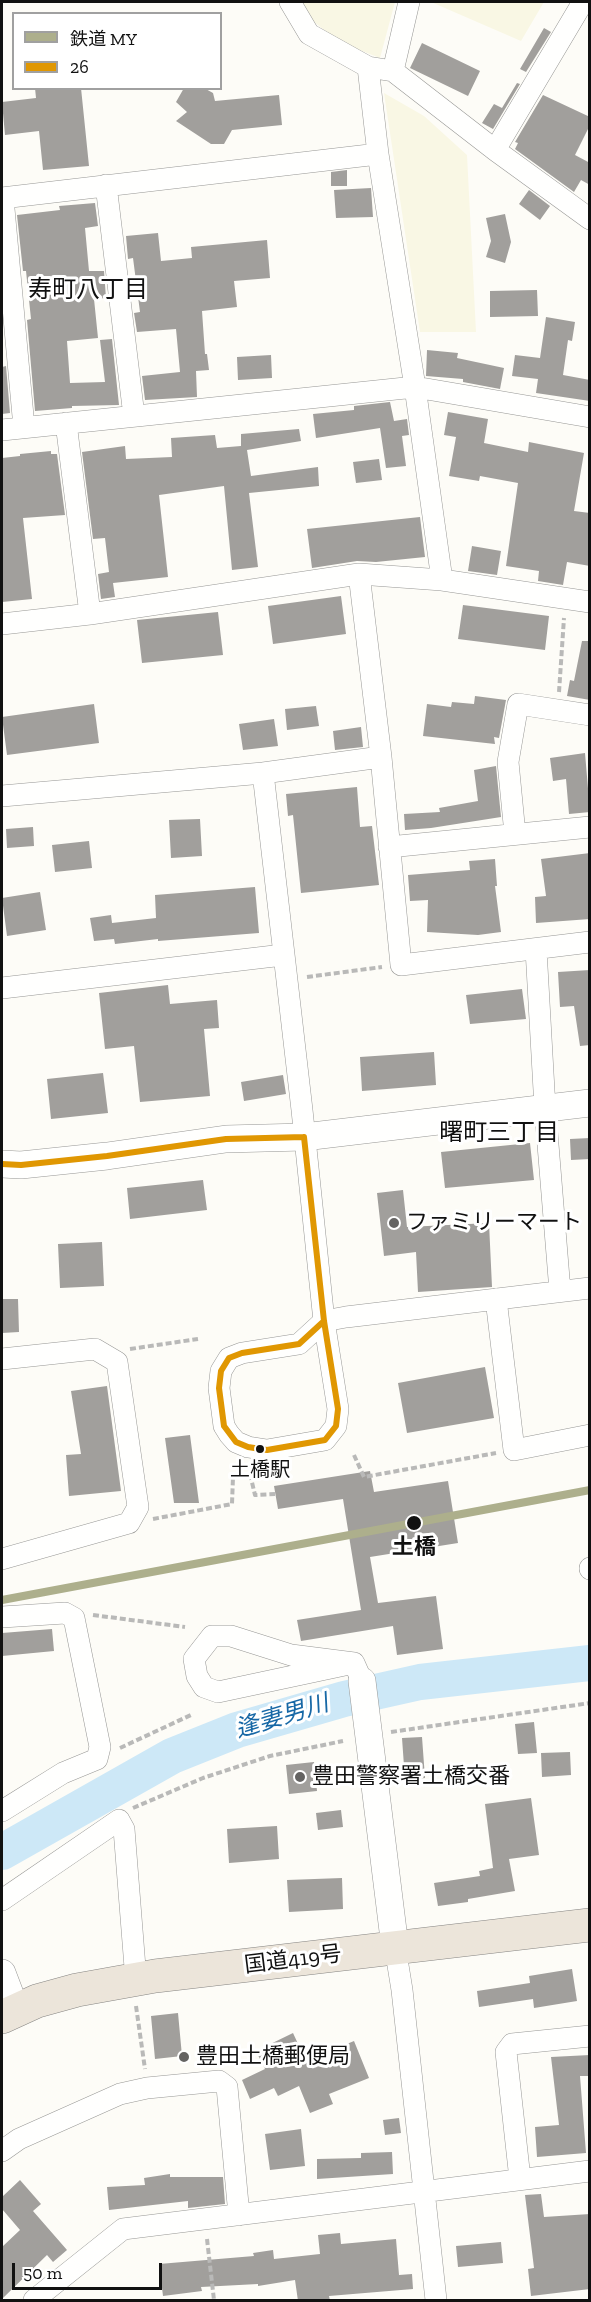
<!DOCTYPE html>
<html>
<head>
<meta charset="utf-8">
<style>
  body { margin:0 }
  #map { position:relative; width:591px; height:2302px; overflow:hidden; background:#fdfcf7; font-family:"Zilla Slab","Noto Sans JP",serif }
  canvas { display:block }
  .frame { position:absolute; inset:0; border:3px solid #111; pointer-events:none }
  .legend { position:absolute; left:12px; top:12px; width:210px; height:78px; box-sizing:border-box; background:#fff; border:2px solid #a0a0a0; margin:0; padding:8px 10px; list-style:none; font-size:18px; color:#111 }
  .legend li { display:flex; align-items:center; gap:12px; height:30px }
  .legend b { width:30px; border:2px solid #a0a0a0 }
  .scale { position:absolute; left:12px; top:2263px; width:150px; height:27px; box-sizing:border-box; border:3px solid #111; border-top:0; padding-left:8px; font-size:18px; line-height:21px; white-space:nowrap; color:#111; -webkit-text-stroke:4px #fff; paint-order:stroke }
</style>
</head>
<body>
<div id="map">
<canvas width="591" height="2302"></canvas>
<div class="frame"></div>
<ul class="legend">
<li><b style="height:8px;background:#adaf8c"></b>鉄道 MY</li>
<li><b style="height:8px;background:#e09702"></b>26</li>
</ul>
<div class="scale">50 m</div>
</div>
<script>
const c = document.querySelector('canvas').getContext('2d');
c.lineJoin = 'round';
function fill(path, color) {
  c.fillStyle = color;
  c.fill(path, 'evenodd');
}
function shape(rows) {
  const path = new Path2D();
  for (const r of rows) {
    path.moveTo(r[0], r[1]);
    for (let i = 2; i < r.length; i += 2) path.lineTo(r[i], r[i + 1]);
  }
  return path;
}
function stroke(path, color, width, dash) {
  c.strokeStyle = color;
  c.lineWidth = width;
  c.lineCap = dash ? 'butt' : 'round';
  c.setLineDash(dash || []);
  c.stroke(path);
}
function label(font, color, halo, rows, align = 'center') {
  c.font = font + ' "Zilla Slab","Noto Sans JP",serif';
  c.lineWidth = 6;
  c.setLineDash([]);
  c.textBaseline = 'middle';
  c.strokeStyle = halo;
  c.fillStyle = color;
  for (const [text, x, y, turn = 0] of rows) {
    c.save();
    c.translate(x, y);
    c.rotate((+turn || 0) * Math.PI / 180);
    c.textAlign = isNaN(turn) ? turn : align;
    if (halo) c.strokeText(text, 0, 0);
    c.fillText(text, 0, 0);
    c.restore();
  }
}
const farmland = shape([
  [300,2,395,2,380,58,339,42,313,21],
  [431,2,544,2,521,41],
  [384,93,424,116,467,155,476,332,420,332]
]);
const river = shape([
  [2,1852,172,1756,237,1730,344,1699,420,1682,590,1663]
]);
const building = shape([
  [544,28,551,32,526,72,520,69],
  [422,43,480,71,468,96,410,68],
  [517,83,520,84,493,129,482,123,494,104,502,108],
  [35,88,81,88,89,166,43,170,39,131,5,135,2,102,36,98],
  [184,88,204,88,213,93,215,101,279,95,282,125,232,130,224,144,211,144,176,121,187,112,176,102],
  [543,95,590,117,590,125,575,155,590,163,590,185,581,180,574,192,515,149,518,143,515,142],
  [347,170,347,186,331,186,331,172],
  [371,188,373,217,336,218,334,190],
  [529,190,550,206,540,220,519,204],
  [95,203,98,226,85,228,89,271,104,271,106,298,94,299,98,338,67,341,70,383,105,382,100,340,112,339,119,405,72,406,72,408,35,411,27,320,31,319,26,271,23,271,17,215,60,210,59,206],
  [505,214,511,242,505,263,486,257,491,241,486,218],
  [158,233,161,261,192,258,191,247,267,240,270,278,234,281,237,307,202,311,205,354,207,354,209,370,196,371,197,397,145,400,142,376,180,372,176,329,137,332,134,313,140,312,133,258,128,259,126,236],
  [537,290,538,316,490,317,490,291],
  [546,317,575,322,572,341,568,340,563,375,590,380,590,401,536,393,538,379,512,376,515,355,540,358],
  [427,350,458,353,457,358,504,368,500,389,463,382,463,379,426,376],
  [271,355,272,378,238,380,237,357],
  [6,366,10,413,2,414,2,367],
  [390,402,394,421,407,419,409,435,402,436,406,466,386,468,380,428,316,438,313,414,354,410,354,406],
  [448,412,488,419,484,443,528,452,529,442,584,453,574,511,590,513,590,566,567,562,563,585,538,581,539,571,506,566,518,483,480,476,479,481,449,476,456,437,444,435],
  [299,429,301,441,247,450,251,476,318,467,319,486,249,493,258,567,232,570,224,486,159,495,168,577,113,583,115,597,101,599,98,574,109,572,105,538,93,539,82,452,125,446,126,459,172,457,171,438,215,435,217,448,241,446,241,434],
  [51,451,51,454,57,454,65,515,23,518,32,599,2,602,2,458,20,456,20,454],
  [379,459,382,480,356,483,353,462],
  [420,517,425,557,376,562,357,561,312,568,307,529],
  [472,546,501,551,497,575,468,571],
  [341,596,346,634,273,644,268,606],
  [463,605,549,616,545,650,458,639],
  [218,612,223,655,142,663,137,620],
  [582,641,590,641,590,700,567,696,570,680,574,681],
  [475,696,506,700,499,738,494,737,495,744,423,736,427,704,451,707,452,702,474,704],
  [94,704,99,743,7,755,2,717],
  [316,706,319,726,287,730,285,709],
  [274,719,278,746,243,750,239,724],
  [361,727,363,747,335,750,333,731],
  [585,753,590,812,569,814,566,779,553,781,550,758],
  [496,766,501,817,431,828,405,830,404,814,440,812,439,808,478,801,474,770],
  [357,787,360,827,372,826,379,885,301,893,293,815,288,816,286,794],
  [200,819,202,856,171,858,169,820],
  [33,827,34,846,7,848,6,829],
  [89,841,92,868,55,872,52,845],
  [590,853,590,919,536,923,535,897,546,896,541,859],
  [495,859,497,886,495,886,501,932,478,935,427,932,428,900,410,901,408,875,470,870,469,861],
  [255,887,259,933,158,941,158,939,115,944,114,939,94,941,90,918,111,915,112,923,156,918,155,895],
  [40,892,46,930,7,936,2,898],
  [590,970,590,1045,580,1046,574,1006,560,1007,558,972],
  [168,985,170,1004,217,1000,219,1028,204,1029,210,1096,140,1102,134,1046,105,1049,99,993],
  [522,989,526,1019,470,1024,466,995],
  [434,1052,436,1085,362,1091,360,1057],
  [103,1073,108,1113,51,1119,47,1079],
  [283,1075,286,1094,244,1101,241,1082],
  [590,1138,590,1159,571,1160,570,1139],
  [530,1143,534,1180,445,1188,441,1152],
  [203,1180,207,1210,130,1219,127,1188],
  [403,1190,407,1227,489,1223,492,1287,418,1292,416,1252,384,1256,377,1193],
  [102,1242,104,1286,60,1288,58,1244],
  [2,1299,18,1299,19,1332,2,1333],
  [485,1367,494,1418,407,1433,398,1383],
  [107,1386,121,1491,69,1496,66,1455,81,1454,71,1391],
  [190,1435,199,1503,174,1503,165,1438],
  [370,1471,374,1492,448,1481,458,1543,370,1557,378,1603,436,1596,443,1649,397,1655,393,1626,301,1641,297,1620,361,1610,343,1499,278,1509,274,1486],
  [52,1629,54,1651,2,1656,2,1633],
  [534,1722,537,1753,518,1754,515,1724],
  [422,1737,425,1778,405,1780,402,1738],
  [570,1752,571,1775,542,1777,541,1753],
  [314,1762,317,1791,289,1794,286,1765],
  [531,1798,539,1855,509,1859,515,1891,468,1899,468,1902,438,1906,434,1883,480,1876,479,1871,493,1868,485,1804],
  [341,1810,343,1827,318,1830,316,1813],
  [277,1826,279,1859,229,1863,227,1829],
  [342,1878,343,1909,289,1912,287,1880],
  [572,1969,577,2001,534,2008,533,1999,479,2007,477,1991,530,1983,529,1976],
  [178,2013,182,2056,155,2059,151,2016],
  [293,2033,306,2061,354,2041,369,2078,329,2094,333,2104,310,2113,299,2086,278,2096,274,2088,250,2099,242,2080,265,2069,256,2051],
  [590,2055,590,2076,580,2076,586,2153,537,2157,535,2127,559,2125,551,2057],
  [399,2118,401,2133,385,2135,383,2120],
  [301,2129,305,2166,270,2170,265,2134],
  [392,2152,393,2174,317,2179,317,2159,361,2158,361,2153],
  [170,2174,170,2177,223,2177,225,2204,188,2208,188,2201,109,2210,107,2187,145,2185,144,2178],
  [20,2180,41,2204,33,2211,67,2250,53,2262,47,2255,2,2299,2,2247,20,2230,2,2209,2,2197],
  [541,2194,544,2217,590,2214,590,2289,531,2296,528,2269,534,2268,525,2195],
  [340,2233,341,2244,396,2239,399,2275,412,2274,413,2289,329,2296,330,2301,298,2301,295,2280,258,2286,258,2284,201,2287,202,2291,163,2296,159,2264,254,2256,253,2253,273,2250,274,2259,320,2254,318,2235],
  [501,2242,503,2263,458,2267,456,2246]
]);
const path = shape([
  [559,692,564,618],
  [307,977,382,967],
  [130,1349,198,1339],
  [354,1455,364,1477,496,1453],
  [250,1474,255,1495,275,1494],
  [153,1519,232,1504,233,1477],
  [93,1615,185,1627],
  [391,1732,590,1703],
  [120,1748,193,1714],
  [133,1808,203,1778,270,1756,343,1741],
  [136,2006,145,2069],
  [207,2239,214,2300]
]);
const minor = shape([
  [290,2,309,34,368,67,393,71,495,150,590,219],
  [368,67,378,154,415,387,442,580],
  [393,71,409,2],
  [495,150,583,2],
  [106,185,134,416],
  [2,198,378,154],
  [3,198,24,427],
  [66,423,90,614],
  [2,430,415,387,590,417],
  [359,574,381,757,401,965,590,942],
  [2,624,90,614,359,574,442,580,590,602],
  [263,773,302,1110,324,1321,338,1409,336,1426,325,1440,267,1450,248,1447,236,1442,229,1434,224,1426,219,1388,221,1371,229,1358,242,1353,299,1344,324,1321,346,1317,590,1288],
  [2,796,263,773,381,757],
  [515,834,508,762,518,704,590,715],
  [389,847,590,827],
  [536,949,545,1108,560,1291],
  [2,988,283,955],
  [496,1299,514,1450,590,1435],
  [2,1359,95,1349,117,1362,138,1507,129,1523,2,1559],
  [590,1568,590,1569],
  [2,1617,65,1613,74,1618,100,1747,97,1759,63,1773,2,1811],
  [354,1663,291,1655,231,1636,212,1636,194,1659,197,1676,204,1687,218,1692,354,1663,362,1681],
  [2,1900,119,1820,124,1829,136,1980],
  [395,1947,402,1990,436,2300],
  [2,2151,19,2139,120,2094,147,2088,219,2081,227,2087,239,2215],
  [520,2179,506,2052,512,2044,590,2036],
  [34,2300,123,2229,590,2171]
]);
const tertiary = shape([
  [2,1164,21,1165,107,1156,226,1139,304,1137,590,1103],
  [362,1681,395,1947],
  [2,1973,16,2010]
]);
const trunk = shape([
  [2,2017,37,2001,77,1990,155,1976,590,1925]
]);
const bus1 = shape([
  [304,1137,324,1321],
  [2,1164,21,1165,107,1156,226,1139,304,1137],
  [324,1321,338,1409,336,1426,325,1440,267,1450,248,1447,236,1442,224,1426,219,1388,221,1371,229,1358,242,1353,299,1344,324,1321]
]);
const rail1 = shape([
  [2,1600,590,1490]
]);
const markers = [
  [394,1223,6,"#646362"],
  [260,1449,5,"#111"],
  [414,1523,8,"#111"],
  [300,1777,6,"#646362"],
  [184,2057,6,"#646362"]
];
const busNames = [
  ["土橋駅",260,1470]
];
const poiNames = [
  ["ファミリーマート",406,1223],
  ["豊田警察署土橋交番",312,1777],
  ["豊田土橋郵便局",196,2057]
];
const stopNames = [
  ["土橋",414,1548]
];
const streetNames = [
  ["国道419号",293,1960,-7]
];
const neighbourhoodNames = [
  ["寿町八丁目",88,290],
  ["曙町三丁目",499,1133]
];
const waterNames = [
  ["逢妻男川",282,1717,-17]
];
fill(farmland, '#f9f7e4');
stroke(river, '#cde8f7', 36);
fill(building, '#a19f9c');
stroke(minor, '#979795', 22);
stroke(tertiary, '#979795', 28);
stroke(trunk, '#858482', 34);
stroke(path, '#b9b9b8', 4, [6, 3]);
stroke(minor, '#fffffe', 21);
stroke(tertiary, '#fffffe', 27);
stroke(trunk, '#ece5da', 33);
stroke(bus1, '#e09702', 6);
stroke(rail1, '#adaf8c', 8);
for (const [x, y, r, color] of markers) {
  const dot = new Path2D();
  dot.arc(x, y, r, 0, 2 * Math.PI);
  c.fillStyle = color;
  c.fill(dot);
  stroke(dot, '#fff', 2);
}
label('20px', '#111', '#fff', busNames);
label('22px', '#111', '#fff', poiNames, 'left');
label('bold 22px', '#111', '#fff', stopNames);
label('22px', '#111', '#fff', streetNames);
label('24px', '#111', '#fff', neighbourhoodNames);
label('italic 24px', '#1768a6', '#fff', waterNames);
</script>
</body>
</html>
